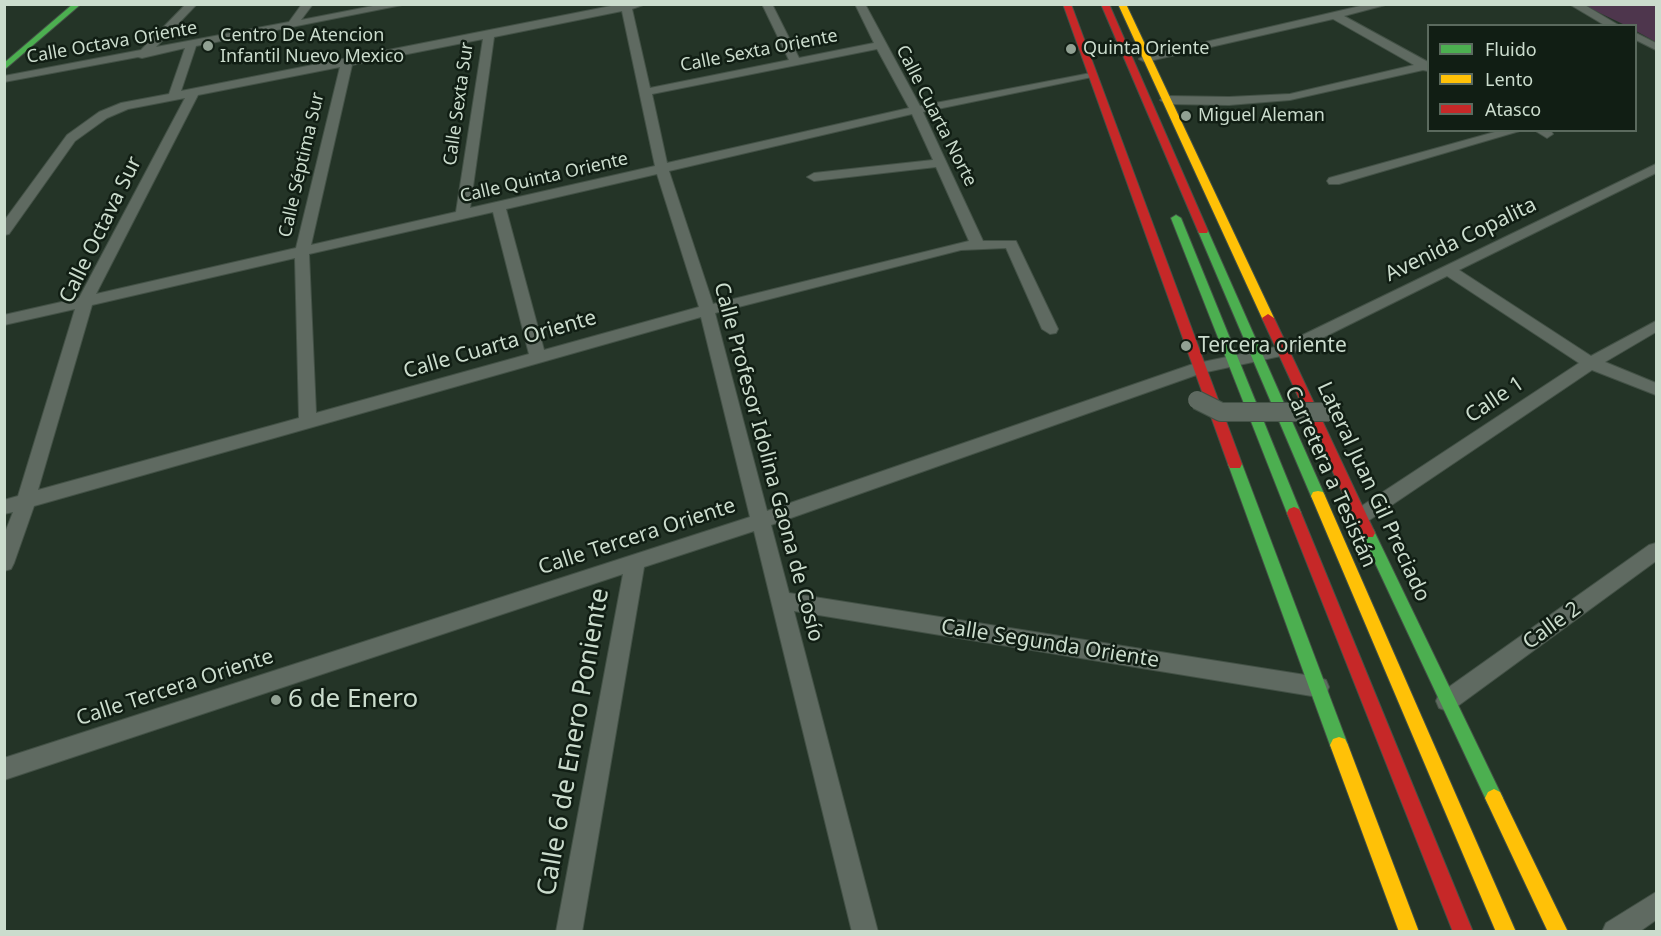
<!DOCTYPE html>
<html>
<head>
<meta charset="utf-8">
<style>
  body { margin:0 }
  #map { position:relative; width:1661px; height:936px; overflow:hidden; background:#243427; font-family:"Noto Sans",sans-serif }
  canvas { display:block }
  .frame { position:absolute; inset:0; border:6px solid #cbdccd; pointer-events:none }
  .legend { position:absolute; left:1427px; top:24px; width:210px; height:108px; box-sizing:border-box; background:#111e14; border:2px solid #5b6a5e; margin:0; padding:8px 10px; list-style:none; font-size:18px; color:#cbdccd }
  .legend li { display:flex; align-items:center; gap:12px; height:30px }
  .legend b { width:30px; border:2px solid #5b6a5e }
</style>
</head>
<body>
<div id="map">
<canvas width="1661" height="936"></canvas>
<div class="frame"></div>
<ul class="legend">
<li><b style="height:8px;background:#4caf50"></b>Fluido</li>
<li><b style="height:8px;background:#ffc107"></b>Lento</li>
<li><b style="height:8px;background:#c62828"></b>Atasco</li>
</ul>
</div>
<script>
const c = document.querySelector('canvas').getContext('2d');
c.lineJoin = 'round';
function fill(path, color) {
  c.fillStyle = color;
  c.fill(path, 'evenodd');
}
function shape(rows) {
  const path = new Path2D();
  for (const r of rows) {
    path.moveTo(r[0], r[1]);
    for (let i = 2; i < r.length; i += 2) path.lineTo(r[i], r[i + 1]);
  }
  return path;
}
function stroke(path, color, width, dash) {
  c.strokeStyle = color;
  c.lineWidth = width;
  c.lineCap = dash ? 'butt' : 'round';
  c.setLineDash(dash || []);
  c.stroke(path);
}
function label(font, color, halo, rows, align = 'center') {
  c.font = font + ' "Noto Sans",sans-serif';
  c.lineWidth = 5;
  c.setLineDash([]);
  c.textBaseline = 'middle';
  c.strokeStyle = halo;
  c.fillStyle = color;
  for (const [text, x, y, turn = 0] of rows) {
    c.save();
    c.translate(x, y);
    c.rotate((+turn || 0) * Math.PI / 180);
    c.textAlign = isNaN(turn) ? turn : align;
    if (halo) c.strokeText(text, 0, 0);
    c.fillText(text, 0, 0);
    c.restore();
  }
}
const green = shape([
  [1583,5,1656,5,1656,42,1636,31,1636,26,1625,25]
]);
const street = shape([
  [186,4,197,4,156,47,289,22,302,4,313,4,301,20,383,4,407,4,196,46,181,91,621,4,643,5,632,9,650,88,789,60,762,4,772,4,799,58,874,43,855,4,865,4,920,106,1096,72,1096,76,1092,77,923,112,983,241,1016,241,1058,329,1056,333,1050,334,1042,329,1006,248,961,250,715,313,767,511,1193,364,1280,346,1656,164,1656,173,1459,270,1591,356,1656,321,1656,332,1605,362,1656,383,1656,395,1592,370,1368,521,1361,523,1354,521,1352,516,1354,511,1579,363,1447,276,1290,354,1202,373,771,525,789,593,1318,677,1326,680,1329,687,1326,694,1318,697,794,611,878,932,852,932,754,531,644,567,582,932,556,932,623,574,4,780,4,758,750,517,701,317,34,506,14,563,11,569,4,571,4,535,13,512,4,514,4,500,18,496,75,309,4,325,4,315,79,298,185,98,128,109,107,118,75,141,9,234,4,235,4,221,67,135,99,112,121,103,169,94,185,48,142,58,138,57,4,82,4,76,141,50,186,4],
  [622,11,655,166,470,208,494,37,622,11],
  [483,39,456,212,311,245,352,65,483,39],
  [877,49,909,108,667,163,652,94,877,49],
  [340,67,296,248,96,294,198,95,340,67],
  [912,114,933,160,814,173,807,177,814,181,936,167,969,241,713,304,669,171,912,114],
  [657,174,699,307,544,350,506,209,657,174],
  [493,212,529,354,316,413,309,254,493,212],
  [295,258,299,418,38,490,92,305,295,258],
  [1369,4,1389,4,1344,16,1428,62,1428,71,1423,70,1290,100,1229,105,1166,104,1160,100,1166,96,1229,97,1290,94,1414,65,1333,19,1145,62,1139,59,1145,56,1369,4],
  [1569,4,1583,4,1620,26,1606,26,1569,4],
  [1636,33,1656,43,1656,50,1636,40,1636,33],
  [1502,130,1523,130,1339,184,1329,184,1327,181,1329,178,1502,130],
  [1534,130,1550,130,1553,134,1547,138,1534,130],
  [1656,543,1656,561,1455,708,1447,711,1439,708,1436,701,1439,694,1649,545,1656,543],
  [1656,892,1656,920,1639,932,1602,932,1606,923,1656,892]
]);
const fast = shape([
  [73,4,81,4,4,70,4,63,73,4],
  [1176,215,1181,218,1301,513,1299,517,1294,519,1289,517,1287,513,1171,218,1176,215],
  [1203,228,1208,231,1325,496,1323,500,1318,501,1313,500,1311,496,1198,231,1203,228],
  [1235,459,1242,464,1348,745,1345,751,1339,753,1333,751,1330,745,1228,464,1235,459],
  [1368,527,1373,529,1375,533,1500,792,1503,798,1500,804,1494,807,1488,804,1361,533,1363,529,1368,527]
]);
const slow = shape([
  [1118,4,1126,4,1274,318,1272,321,1264,321,1262,318,1118,4],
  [1318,491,1323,492,1325,496,1516,932,1496,932,1311,496,1313,492,1318,491],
  [1339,737,1345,739,1348,745,1419,932,1399,932,1330,745,1333,739,1339,737],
  [1494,789,1500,792,1568,932,1548,932,1485,798,1488,792,1494,789]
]);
const jam = shape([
  [1063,4,1071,4,1242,464,1240,468,1230,468,1228,464,1063,4],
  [1101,4,1109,4,1208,231,1207,233,1199,233,1198,231,1101,4],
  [1268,314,1274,318,1375,533,1373,537,1363,537,1361,533,1262,318,1268,314],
  [1294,507,1299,509,1301,513,1473,932,1453,932,1287,513,1289,509,1294,507]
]);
const streetBridge = shape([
  [1197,400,1221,412,1329,412]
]);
const markers = [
  [208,46,6,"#91a193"],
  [1071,49,6,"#91a193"],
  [1186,116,6,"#91a193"],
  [1186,346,6,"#91a193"],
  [276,700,6,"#91a193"]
];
const farPoinames = [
  ["Centro De Atencion",220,36],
  ["Infantil Nuevo Mexico",220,57],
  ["Quinta Oriente",1083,49],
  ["Miguel Aleman",1198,116]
];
const farStreetnames = [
  ["Calle Octava Oriente",112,43,-10],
  ["Calle Sexta Oriente",759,51,-11],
  ["Calle Sexta Sur",459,104,-82],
  ["Calle Cuarta Norte",936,116,63],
  ["Calle Séptima Sur",302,165,-77],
  ["Calle Quinta Oriente",544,178,-13]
];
const streetNames = [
  ["Calle Octava Sur",101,230,-64],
  ["Avenida Copalita",1461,240,-26],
  ["Calle Cuarta Oriente",500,345,-16],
  ["Calle 1",1495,400,-34],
  ["Calle Profesor Idolina Gaona de Cosío",768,462,75],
  ["Carretera a Tesistán",1330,477,66],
  ["Lateral Juan Gil Preciado",1373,492,65],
  ["Calle Tercera Oriente",637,537,-18],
  ["Calle 2",1552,626,-36],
  ["Calle Segunda Oriente",1050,644,9],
  ["Calle Tercera Oriente",175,688,-18]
];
const poiNames = [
  ["Tercera oriente",1198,346]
];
const nearPoinames = [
  ["6 de Enero",288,700]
];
const nearStreetnames = [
  ["Calle 6 de Enero Poniente",574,742,-80]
];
fill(green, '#4e364d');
stroke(street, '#435146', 2);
stroke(fast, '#435146', 2);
stroke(slow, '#435146', 2);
stroke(jam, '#435146', 2);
fill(street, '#5f6a61');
fill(fast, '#4caf50');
fill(slow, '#ffc107');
fill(jam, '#c62828');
stroke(streetBridge, '#435146', 20, []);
stroke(streetBridge, '#5f6a61', 18);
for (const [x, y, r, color] of markers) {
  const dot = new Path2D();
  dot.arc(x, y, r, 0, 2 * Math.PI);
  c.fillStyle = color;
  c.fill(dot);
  stroke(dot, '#111e14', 2);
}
label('18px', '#cbdccd', '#111e14', farPoinames, 'left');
label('18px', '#cbdccd', '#111e14', farStreetnames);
label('21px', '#cbdccd', '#111e14', streetNames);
label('21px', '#cbdccd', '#111e14', poiNames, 'left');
label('26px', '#cbdccd', '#111e14', nearPoinames, 'left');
label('26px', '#cbdccd', '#111e14', nearStreetnames);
</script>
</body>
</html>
